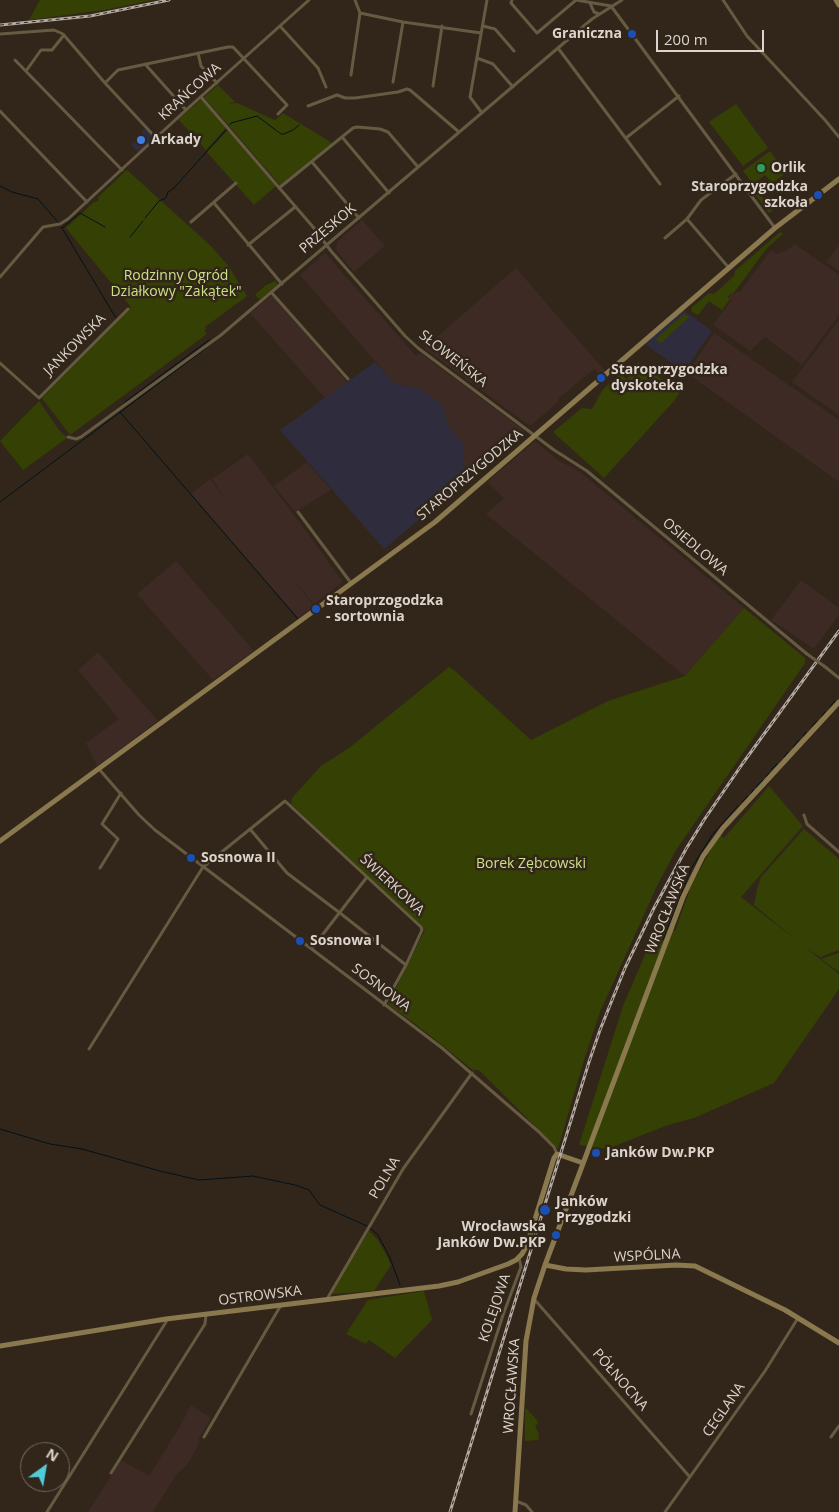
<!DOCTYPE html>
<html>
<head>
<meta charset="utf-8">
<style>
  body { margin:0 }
  #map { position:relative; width:839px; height:1512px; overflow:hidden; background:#312619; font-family:"Open Sans",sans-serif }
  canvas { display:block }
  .north { position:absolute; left:20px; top:1442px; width:50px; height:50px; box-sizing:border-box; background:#312619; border:1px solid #756c61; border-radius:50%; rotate:32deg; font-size:14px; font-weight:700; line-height:20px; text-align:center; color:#dcd4cc }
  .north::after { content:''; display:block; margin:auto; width:18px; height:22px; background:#52cbd9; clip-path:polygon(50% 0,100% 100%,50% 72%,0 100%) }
  .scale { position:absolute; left:656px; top:30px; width:108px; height:22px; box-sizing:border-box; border:2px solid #dcd4cc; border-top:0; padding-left:6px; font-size:15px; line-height:18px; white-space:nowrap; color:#dcd4cc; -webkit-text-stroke:4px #312619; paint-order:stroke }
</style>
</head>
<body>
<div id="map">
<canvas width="839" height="1512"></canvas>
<div class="north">N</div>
<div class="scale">200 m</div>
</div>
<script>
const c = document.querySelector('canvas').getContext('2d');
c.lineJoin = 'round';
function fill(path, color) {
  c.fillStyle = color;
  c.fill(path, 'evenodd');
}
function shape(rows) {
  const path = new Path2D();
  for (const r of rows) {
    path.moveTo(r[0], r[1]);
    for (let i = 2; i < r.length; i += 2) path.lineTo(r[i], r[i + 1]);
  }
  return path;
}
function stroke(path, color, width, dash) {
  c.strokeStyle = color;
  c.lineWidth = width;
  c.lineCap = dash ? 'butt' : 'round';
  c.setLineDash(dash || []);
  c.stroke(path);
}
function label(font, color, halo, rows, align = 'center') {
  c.font = font + ' "Open Sans",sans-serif';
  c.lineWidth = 5;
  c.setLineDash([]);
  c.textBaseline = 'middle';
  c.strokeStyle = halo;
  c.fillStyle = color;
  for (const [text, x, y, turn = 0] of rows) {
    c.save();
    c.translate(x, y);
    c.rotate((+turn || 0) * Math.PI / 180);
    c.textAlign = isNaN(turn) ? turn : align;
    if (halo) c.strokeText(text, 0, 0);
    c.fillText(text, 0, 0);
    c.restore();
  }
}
const commercial = shape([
  [146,128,155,138,139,153,131,145,143,133,142,131],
  [683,310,712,331,684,372,645,344],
  [375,362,395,384,420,388,443,405,448,426,463,443,463,464,474,474,384,549,280,430]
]);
const industrial = shape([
  [362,220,385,246,354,272,336,250,337,242],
  [793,245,796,245,839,275,839,315,802,365,765,337,750,351,713,325,731,300,729,298,731,293,734,295,737,291,740,292,771,250,776,254,788,250],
  [839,245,839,271,826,262],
  [325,253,416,356,420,353,525,431,474,474,463,464,463,443,448,426,443,405,420,388,395,384,300,275],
  [516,268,605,371,600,375,594,369,559,398,558,402,530,426,424,348],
  [272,295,347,382,325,398,250,313],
  [839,320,839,415,792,382],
  [714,333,839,420,839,482,687,373],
  [535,441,558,460,580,472,744,608,685,676,486,514,504,498,487,482],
  [248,454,300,523,343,582,314,604,291,576,315,607,298,618,191,494,210,479,225,499,212,479],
  [307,462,331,490,295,512,274,486],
  [176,561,254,651,213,680,137,594],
  [801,580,839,608,839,614,814,649,771,620],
  [98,652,158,721,97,766,86,743,119,719,78,670],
  [191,1405,211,1418,198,1440,200,1442,187,1465,176,1475,153,1512,88,1512,121,1460,149,1476,179,1428]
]);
const green = shape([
  [40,0,153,0,104,10,29,20],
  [218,85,235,102,228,104,237,103,275,120,283,113,332,143,280,185,204,97],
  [202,99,226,128,206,150,178,119],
  [736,104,768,148,743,166,709,122],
  [228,130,276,186,254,205,207,152],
  [770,151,786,173,772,183,765,175,753,184,743,171],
  [127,170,212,247,229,267,247,296,205,327,206,329,204,331,207,334,70,435,42,398,131,307,66,228,94,202,96,202,99,200,98,197],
  [767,183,771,188,761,195,772,211,769,213,752,190,757,186,760,189],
  [780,232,783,234,767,248,733,294,731,293,728,297,730,299,722,310,709,301,698,315,692,312,691,308,709,293,714,294,734,276,735,271],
  [276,281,277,285,260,299,256,296,256,294,266,285],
  [684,314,689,317,661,343,656,339],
  [638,362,680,392,674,401,604,478,553,432,582,408,592,409,603,389,620,374,627,379],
  [39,401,59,430,67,438,23,470,0,441],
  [744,608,805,658,805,663,676,850,657,886,600,1012,585,1057,558,1149,479,1070,473,1070,427,1033,388,1004,425,930,291,804,292,798,321,766,349,748,449,667,454,670,531,740,608,701,685,676],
  [769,786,803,826,741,897,800,943,754,905,757,889,761,877,804,829,839,859,839,950,820,957,806,948,839,974,839,989,774,1083,694,1118,668,1125,607,1149,579,1145,623,1006,659,922,675,931,691,886,714,844,720,835,724,838],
  [839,953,839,972,821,959],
  [369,1231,377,1239,386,1254,391,1265,374,1291,332,1294,331,1292],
  [424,1291,432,1320,395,1358,369,1340,366,1344,346,1334,368,1300],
  [525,1409,527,1409,537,1420,538,1423,535,1426,539,1434,538,1440,525,1441]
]);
const stream = shape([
  [230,125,231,123,257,116,281,134,284,134,293,130,299,125],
  [0,186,12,192,38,199,57,221],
  [145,218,159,201,166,198,168,192,173,189,226,130],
  [61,227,62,228,80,213,105,227],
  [62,228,116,318],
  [130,237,143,221],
  [125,402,209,340],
  [120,412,298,619],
  [0,502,206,348],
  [830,707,835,701],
  [822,716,825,712],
  [812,726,817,721],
  [803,736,806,732],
  [793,747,799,740],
  [784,757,788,752],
  [771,770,777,764],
  [766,776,769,773],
  [756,787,763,780],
  [751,793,753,790],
  [742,802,748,796],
  [663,940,691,869,713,834,739,805],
  [0,1129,50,1144,82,1149,160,1171,199,1180,253,1176,295,1185,309,1190,320,1205,367,1226],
  [370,1228,378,1235,390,1258,400,1285]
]);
const street = shape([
  [512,0,511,3,537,33,576,0],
  [576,0,611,6],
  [723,0,747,36,825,120,839,137],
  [590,3,594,12,599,14],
  [611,6,775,228],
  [360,13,403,22,481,33],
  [280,26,318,68,326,87],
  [483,26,495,29,514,51],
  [0,34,54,30,63,34,105,83,156,138],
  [558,48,660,184],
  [198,53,201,66,217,83],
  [477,58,493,64,513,87],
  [15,60,122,170],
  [145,64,186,110],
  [26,71,41,50,52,50,64,35],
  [351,75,360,13,355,0],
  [393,82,403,22],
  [105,83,118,70,228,47,233,47,287,105,278,114],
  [433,86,442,26],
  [201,97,313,227,331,251,405,336,418,348,554,450,587,471,807,654],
  [308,106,337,95,345,98,355,98,398,92,407,89,410,90,459,132],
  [0,111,87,202],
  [482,113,470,97,487,0],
  [342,137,389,193],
  [626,138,679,96],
  [312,162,359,218],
  [279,188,353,128,357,127,380,129,388,132,418,167],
  [214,203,282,284],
  [191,222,236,183],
  [665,238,687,219],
  [248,245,295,207],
  [729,268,687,219,701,200,736,174],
  [0,277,43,227,60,224,68,219,186,110,309,0],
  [271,292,348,379],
  [0,363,39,398,128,309],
  [68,437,76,439,81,437,221,335,592,19,622,0],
  [298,512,351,583],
  [824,666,839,678],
  [99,769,139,815,155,830,442,1048,539,1132,554,1147,557,1154],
  [804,815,807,824,839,852],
  [250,829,287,873,340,913,406,965],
  [100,868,118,839,102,824,121,793],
  [313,947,367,877],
  [89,1049,203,867,285,801,421,927,422,930,406,965,384,1005],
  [327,1299,403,1169,472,1073],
  [534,1299,689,1476],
  [471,1414,503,1315,521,1267,519,1258],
  [204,1437,281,1305],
  [831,1437,839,1426],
  [111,1473,205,1324,206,1314],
  [516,1501,526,1505,532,1512],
  [47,1512,166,1322,166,1319],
  [665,1512,765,1371,798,1318]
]);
const secondary = shape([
  [836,0,839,5],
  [0,841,435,522,775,228,839,179],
  [545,1265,566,1269,586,1270,676,1265,695,1266,785,1310,839,1343],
  [0,1346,166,1319,439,1286,458,1282,508,1264,516,1260,522,1254,527,1245,554,1158,557,1154,583,1163],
  [515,1512,526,1341,534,1298,545,1265,683,897,703,856,723,828,839,702]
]);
const rail = shape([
  [0,25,90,16,169,0],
  [450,1512,589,1062,600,1030,625,968,654,908,686,849,704,820,743,763,839,631]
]);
const streetBridge = shape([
  [807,654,824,666]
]);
const markers = [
  [632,34,5,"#1a4fb4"],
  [141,140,5,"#3f7fe0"],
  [761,168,5,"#2e9e5b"],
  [818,195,5,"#1a4fb4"],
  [601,378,5,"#1a4fb4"],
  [316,609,5,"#1a4fb4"],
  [191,858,5,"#1a4fb4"],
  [300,941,5,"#1a4fb4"],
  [596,1153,5,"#1a4fb4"],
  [545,1210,6,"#1a4fb4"],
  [556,1235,5,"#1a4fb4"]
];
const poiNames = [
  ["Graniczna",622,34,"right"],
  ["Arkady",151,140],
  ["Orlik",771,168],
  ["Staroprzygodzka",808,187,"right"],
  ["szkoła",808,203,"right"],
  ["Staroprzygodzka",611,370],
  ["dyskoteka",611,386],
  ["Staroprzogodzka",326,601],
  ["- sortownia",326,617],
  ["Sosnowa II",201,858],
  ["Sosnowa I",310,941],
  ["Janków Dw.PKP",606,1153],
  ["Janków",556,1202],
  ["Przygodzki",556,1218],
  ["Wrocławska",546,1227,"right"],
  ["Janków Dw.PKP",546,1243,"right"]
];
const streetNames = [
  ["KRAŃCOWA",190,92,-42],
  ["PRZESKOK",328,229,-40],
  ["JANKOWSKA",75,345,-45],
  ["SŁOWEŃSKA",453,359,38],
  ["STAROPRZYGODZKA",470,475,-40],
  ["OSIEDLOWA",695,547,40],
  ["ŚWIERKOWA",392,885,43],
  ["WROCŁAWSKA",668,909,-68],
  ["SOSNOWA",381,988,37],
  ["POLNA",385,1178,-59],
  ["WSPÓLNA",647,1256,-3],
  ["OSTROWSKA",260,1296,-7],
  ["KOLEJOWA",495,1308,-71],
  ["PÓŁNOCNA",620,1380,49],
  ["WROCŁAWSKA",512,1386,-86],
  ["CEGLANA",724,1410,-55]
];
const parkNames = [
  ["Rodzinny Ogród",176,276],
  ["Działkowy \"Zakątek\"",176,292],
  ["Borek Zębcowski",531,864]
];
fill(commercial, '#2f2d3d');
fill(industrial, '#3d2a24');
fill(green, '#354104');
stroke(stream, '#00121c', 1);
stroke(street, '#665b42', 3);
stroke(secondary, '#8a784e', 5);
stroke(rail, '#b3aba2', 3);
stroke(rail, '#312619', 1, [4]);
stroke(streetBridge, '#665b42', 3);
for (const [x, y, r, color] of markers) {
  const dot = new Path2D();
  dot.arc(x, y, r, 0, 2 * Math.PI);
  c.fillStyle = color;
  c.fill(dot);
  stroke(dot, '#312619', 2);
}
label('bold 14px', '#dcd4cc', '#312619', poiNames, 'left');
label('14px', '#dcd4cc', '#312619', streetNames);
label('14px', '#cae284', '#312619', parkNames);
</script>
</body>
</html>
